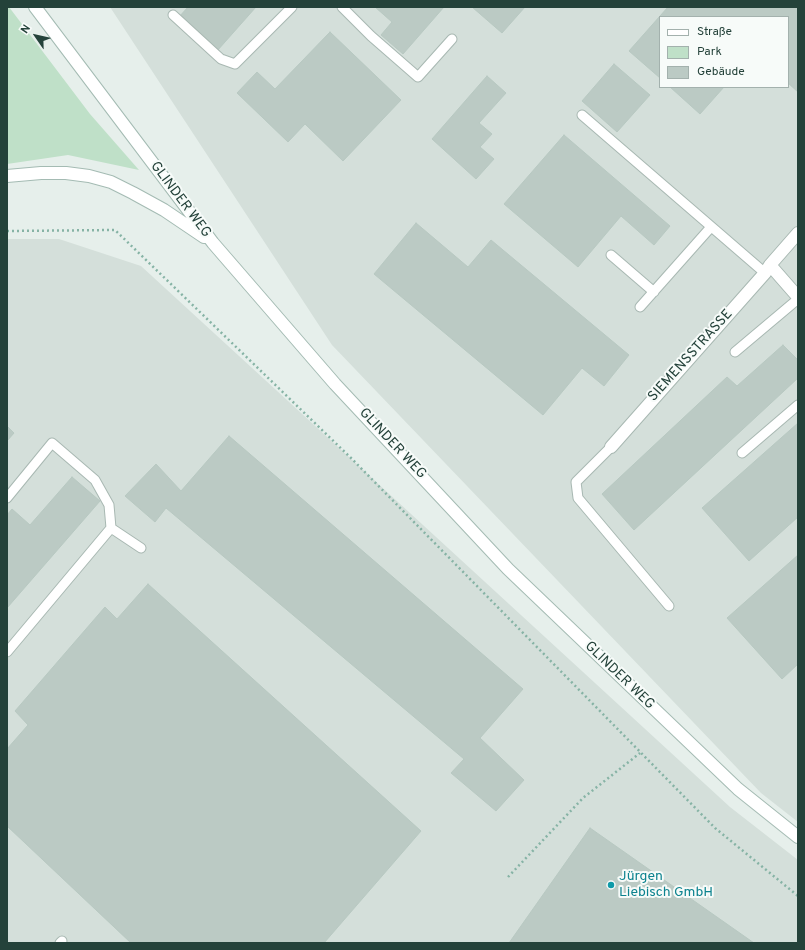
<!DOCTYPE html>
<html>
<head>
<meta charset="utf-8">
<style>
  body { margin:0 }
  #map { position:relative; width:805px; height:950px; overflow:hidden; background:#e6efeb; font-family:Overpass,sans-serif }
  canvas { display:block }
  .frame { position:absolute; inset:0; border:8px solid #24423a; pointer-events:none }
  .legend { position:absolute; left:659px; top:16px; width:130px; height:72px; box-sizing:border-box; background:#f7fbf9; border:1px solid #a3b1ad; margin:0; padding:5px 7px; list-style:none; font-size:12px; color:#24423a }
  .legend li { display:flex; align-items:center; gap:8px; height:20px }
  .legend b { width:20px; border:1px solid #a3b1ad }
  .north { position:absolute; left:16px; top:16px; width:40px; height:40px; -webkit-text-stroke:3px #f7fbf9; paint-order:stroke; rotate:304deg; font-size:11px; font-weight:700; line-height:16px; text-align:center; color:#24423a }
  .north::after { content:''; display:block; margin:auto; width:14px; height:18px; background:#24423a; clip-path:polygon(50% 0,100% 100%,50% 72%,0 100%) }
</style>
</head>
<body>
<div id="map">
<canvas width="805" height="950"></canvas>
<div class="frame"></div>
<ul class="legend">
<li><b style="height:5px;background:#fff"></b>Straße</li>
<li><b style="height:11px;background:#bfe0c8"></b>Park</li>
<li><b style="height:11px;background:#bbcac4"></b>Gebäude</li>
</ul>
<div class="north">N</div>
</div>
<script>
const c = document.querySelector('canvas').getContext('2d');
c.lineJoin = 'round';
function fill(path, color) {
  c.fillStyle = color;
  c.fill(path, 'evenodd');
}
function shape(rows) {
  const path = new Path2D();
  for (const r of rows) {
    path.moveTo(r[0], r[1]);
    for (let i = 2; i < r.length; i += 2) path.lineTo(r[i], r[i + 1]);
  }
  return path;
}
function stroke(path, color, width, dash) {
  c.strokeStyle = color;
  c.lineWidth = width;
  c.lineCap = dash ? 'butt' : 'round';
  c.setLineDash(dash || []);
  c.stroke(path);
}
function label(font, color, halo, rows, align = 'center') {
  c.font = font + ' Overpass,sans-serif';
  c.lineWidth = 4;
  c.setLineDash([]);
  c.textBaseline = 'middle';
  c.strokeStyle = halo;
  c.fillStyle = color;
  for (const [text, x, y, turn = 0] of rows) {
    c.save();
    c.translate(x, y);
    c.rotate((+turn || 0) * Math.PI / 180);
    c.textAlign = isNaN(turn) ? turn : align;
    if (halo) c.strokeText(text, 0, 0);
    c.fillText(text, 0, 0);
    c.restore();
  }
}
const built = shape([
  [110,7,798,7,798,822,761,793,332,345],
  [660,17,788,17,788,87,660,87],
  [7,239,59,239,141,266,730,807,798,860,798,943,7,943]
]);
const green = shape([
  [7,7,9,7,90,114,139,170,68,155,7,164]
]);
const building = shape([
  [188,7,256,7,217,51,179,17,188,7],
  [375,7,444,7,403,54,381,35,392,22,375,7],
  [472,7,525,7,502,33,472,7],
  [668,7,798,7,798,92,788,83,788,17,660,17,660,78,629,51,668,7],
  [330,32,401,100,343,161,305,124,288,142,237,93,257,72,275,89,330,32],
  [614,64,650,95,617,132,582,101,614,64],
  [487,76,506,93,479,123,492,134,480,147,494,159,476,179,432,139,487,76],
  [670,87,724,87,700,114,670,87],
  [564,135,670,226,654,245,621,216,578,267,504,204,564,135],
  [416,223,468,267,491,240,629,355,604,386,582,368,543,415,374,274,416,223],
  [783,345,798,360,798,378,634,530,602,494,727,377,737,386,783,345],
  [798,423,798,517,749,561,702,508,798,423],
  [7,426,14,433,7,441,7,426],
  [229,436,523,689,480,738,524,780,496,811,451,773,464,759,166,508,155,522,125,496,156,464,181,491,229,436],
  [72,477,100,501,7,608,7,515,12,509,30,525,72,477],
  [798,555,798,664,782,679,727,618,798,555],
  [148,584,421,831,324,943,131,943,7,826,7,749,28,725,15,711,105,607,117,619,148,584],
  [590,828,754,943,509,943,590,828]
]);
const path = shape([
  [7,231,115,230,351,458,715,828,798,896],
  [508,877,583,798,640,753]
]);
const lane = shape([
  [342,7,371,36,418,77,452,39],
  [173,15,221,59,235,64,292,7],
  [582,115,765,273],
  [611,255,654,292],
  [640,307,711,227],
  [735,352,798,299],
  [611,447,576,482,578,498,669,606],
  [742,453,798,405],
  [7,498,52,443,95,480,109,505,111,528],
  [7,652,111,528,141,548],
  [60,943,62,941]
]);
const street = shape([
  [770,265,798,297],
  [611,447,765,273,770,265,798,233]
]);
const secondary = shape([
  [35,7,213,243,335,384,508,569,738,789,798,837],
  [7,176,41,173,66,173,89,176,111,182,133,193,164,210,204,237]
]);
const markers = [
  [611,885,4,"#0f9aa8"]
];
const streetNames = [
  ["GLINDER WEG",180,200,53],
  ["SIEMENSSTRASSE",691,356,-48],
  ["GLINDER WEG",392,444,47],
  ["GLINDER WEG",619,676,44]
];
const cultureNames = [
  ["Jürgen",619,877],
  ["Liebisch GmbH",619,893]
];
fill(built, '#d4dfda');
fill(green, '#bfe0c8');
fill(building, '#bbcac4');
stroke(building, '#b8c9c2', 1);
stroke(lane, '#a8b8b2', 11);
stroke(street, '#a8b8b2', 14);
stroke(secondary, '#a4bbb3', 14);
stroke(path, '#86b3a5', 2.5, [2, 3]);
stroke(lane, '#fff', 9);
stroke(street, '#fff', 12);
stroke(secondary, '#fff', 12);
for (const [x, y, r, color] of markers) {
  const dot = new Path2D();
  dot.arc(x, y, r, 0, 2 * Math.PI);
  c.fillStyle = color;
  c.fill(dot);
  stroke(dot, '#f7fbf9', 1.5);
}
label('14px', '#24423a', '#f7fbf9', streetNames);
label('14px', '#0d838f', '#f7fbf9', cultureNames, 'left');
</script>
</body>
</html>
